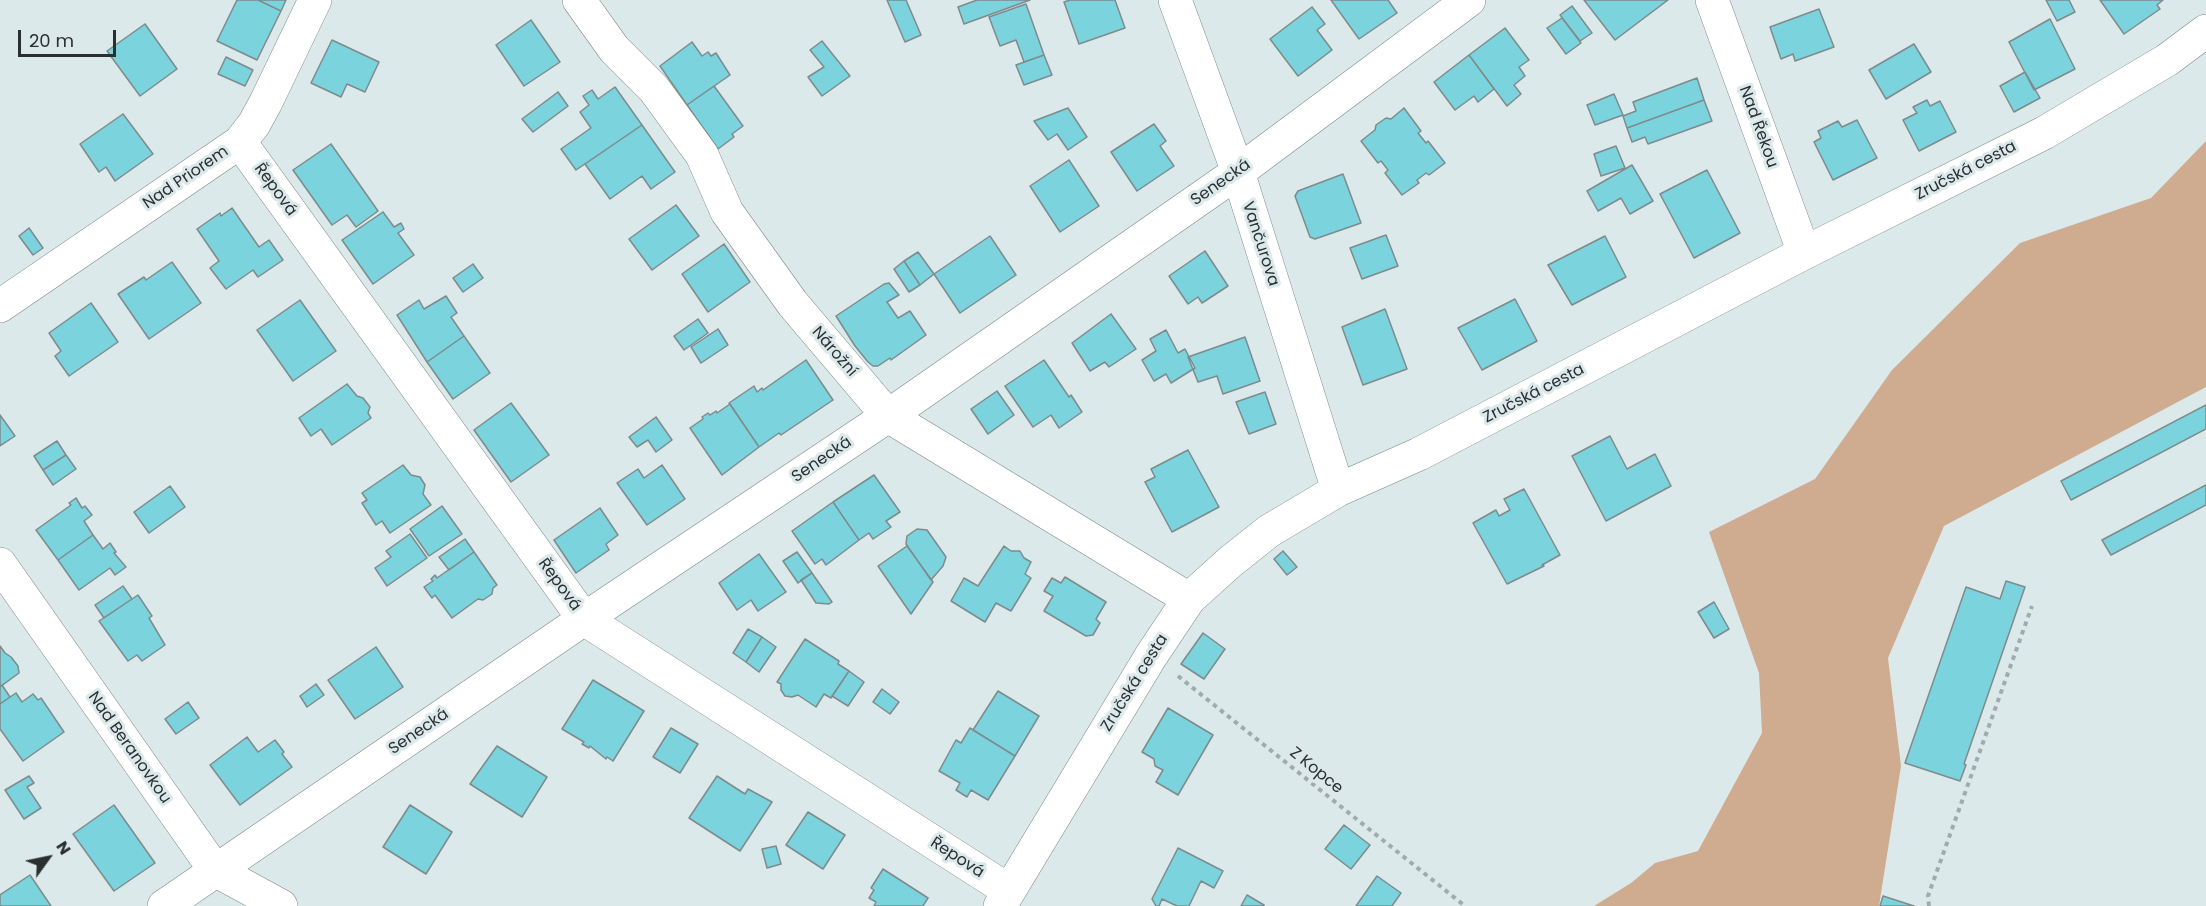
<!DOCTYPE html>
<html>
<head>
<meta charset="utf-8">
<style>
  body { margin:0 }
  #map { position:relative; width:2206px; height:906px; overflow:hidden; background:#dce9eb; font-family:Poppins,sans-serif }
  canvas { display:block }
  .north { position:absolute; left:18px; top:828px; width:60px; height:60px; -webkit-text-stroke:4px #dce9eb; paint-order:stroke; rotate:57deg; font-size:16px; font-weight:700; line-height:24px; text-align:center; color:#2a2f30 }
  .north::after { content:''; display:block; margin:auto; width:21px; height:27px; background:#2a2f30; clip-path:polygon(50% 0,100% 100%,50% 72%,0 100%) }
  .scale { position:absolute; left:18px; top:30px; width:98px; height:27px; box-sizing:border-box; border:3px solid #2a2f30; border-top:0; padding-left:8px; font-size:18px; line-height:21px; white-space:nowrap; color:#2a2f30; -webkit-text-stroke:4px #dce9eb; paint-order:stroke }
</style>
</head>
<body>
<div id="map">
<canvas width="2206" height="906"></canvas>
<div class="north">N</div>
<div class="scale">20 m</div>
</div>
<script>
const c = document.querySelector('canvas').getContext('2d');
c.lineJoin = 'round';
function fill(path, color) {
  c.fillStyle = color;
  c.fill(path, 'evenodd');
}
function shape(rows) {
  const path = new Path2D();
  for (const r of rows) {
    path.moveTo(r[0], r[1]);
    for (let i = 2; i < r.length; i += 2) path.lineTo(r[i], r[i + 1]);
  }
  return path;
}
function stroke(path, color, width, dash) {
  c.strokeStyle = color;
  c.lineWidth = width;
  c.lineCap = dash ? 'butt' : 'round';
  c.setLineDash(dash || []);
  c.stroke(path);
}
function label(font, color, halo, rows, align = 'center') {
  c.font = font + ' Poppins,sans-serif';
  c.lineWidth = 6;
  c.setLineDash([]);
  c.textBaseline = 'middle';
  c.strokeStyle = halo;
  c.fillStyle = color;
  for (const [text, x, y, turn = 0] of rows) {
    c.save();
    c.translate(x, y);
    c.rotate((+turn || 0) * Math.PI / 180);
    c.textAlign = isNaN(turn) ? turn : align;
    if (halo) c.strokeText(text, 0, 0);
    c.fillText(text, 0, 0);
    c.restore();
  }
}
const green = shape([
  [2206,141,2206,387,1944,526,1888,658,1901,766,1879,906,1594,906,1631,883,1655,863,1698,851,1762,733,1759,673,1709,532,1815,479,1892,370,2020,243,2151,198]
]);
const building = shape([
  [237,0,258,0,281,11,257,60,217,41,237,0],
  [258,0,286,0,281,11,258,0],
  [887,0,906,0,921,35,905,42,887,0],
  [977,0,1030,0,964,24,958,7,977,0],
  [1070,0,1115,0,1125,28,1079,44,1064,2,1070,0],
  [1331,0,1388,0,1397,13,1359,39,1331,0],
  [1584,0,1668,0,1615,40,1584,0],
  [2046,0,2069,0,2075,12,2057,21,2046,0],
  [2100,0,2163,0,2157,5,2160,9,2124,34,2100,0],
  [1026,4,1044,55,1024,62,1016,40,1000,46,989,17,1026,4],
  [1572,6,1592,33,1580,41,1560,15,1572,6],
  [1312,7,1325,24,1317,30,1332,50,1298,76,1270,39,1312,7],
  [1819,9,1834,47,1795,61,1793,54,1781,59,1770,27,1819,9],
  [1562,18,1581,43,1566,54,1547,28,1562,18],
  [2050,19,2075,69,2034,90,2009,42,2050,19],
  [531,20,560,62,524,86,496,45,531,20],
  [145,24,177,69,140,96,107,51,145,24],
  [1505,28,1529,60,1519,67,1525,76,1514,85,1521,94,1507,106,1469,55,1505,28],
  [332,40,379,62,365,92,347,84,341,97,311,83,332,40],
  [822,41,850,76,822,96,808,77,824,67,810,50,822,41],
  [692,42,702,56,708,52,711,56,716,53,730,75,687,105,660,66,692,42],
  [1914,44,1931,72,1886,99,1869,70,1914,44],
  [1044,55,1052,75,1024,85,1016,65,1044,55],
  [1469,55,1494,89,1478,102,1474,96,1455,110,1434,82,1469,55],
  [226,57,253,70,245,86,218,74,226,57],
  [2025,72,2040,98,2014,112,2000,86,2025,72],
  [1697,78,1704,100,1627,128,1623,116,1636,111,1633,102,1697,78],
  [714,86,743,126,732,134,734,137,718,149,687,105,714,86],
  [615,87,642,125,576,170,561,149,591,128,580,112,589,105,583,96,592,90,598,99,615,87],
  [558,92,568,106,533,132,522,119,558,92],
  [1614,94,1623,115,1595,125,1587,105,1614,94],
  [1704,100,1712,121,1648,144,1645,137,1632,142,1627,128,1704,100],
  [1927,100,1930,106,1940,101,1956,132,1919,151,1903,120,1917,113,1913,107,1927,100],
  [1068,108,1087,137,1068,150,1057,134,1048,140,1034,121,1068,108],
  [1404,108,1421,131,1418,133,1426,143,1428,141,1445,163,1429,175,1426,173,1417,180,1419,183,1402,195,1385,173,1388,170,1381,161,1378,163,1361,141,1375,130,1376,125,1386,118,1391,119,1404,108],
  [123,114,153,154,115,181,106,167,99,172,80,144,123,114],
  [1857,120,1877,158,1833,180,1814,142,1821,138,1818,131,1838,121,1842,127,1857,120],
  [1154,124,1166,141,1160,146,1174,166,1137,191,1111,152,1154,124],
  [642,125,675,172,651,189,642,176,610,199,585,164,642,125],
  [331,144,378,211,356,227,347,215,332,225,293,170,331,144],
  [1616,146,1625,168,1601,176,1594,154,1616,146],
  [1069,160,1099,206,1060,232,1030,186,1069,160],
  [1632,165,1653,201,1630,214,1621,198,1598,211,1587,191,1632,165],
  [1707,170,1740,233,1694,258,1660,194,1707,170],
  [1343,174,1361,223,1315,239,1310,237,1295,196,1298,191,1343,174],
  [676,205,699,236,652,270,629,239,676,205],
  [232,208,259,247,269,240,283,260,258,277,253,270,226,289,210,268,219,261,197,229,220,213,221,216,232,208],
  [383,212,394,227,401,223,404,229,398,233,414,255,373,284,342,240,383,212],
  [29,228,43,248,33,255,19,236,29,228],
  [1386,235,1398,266,1362,279,1350,248,1386,235],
  [990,236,1016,275,960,313,934,274,990,236],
  [1605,236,1626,277,1572,305,1548,265,1605,236],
  [724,244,750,282,708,312,682,274,724,244],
  [1205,251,1228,286,1202,303,1198,297,1188,304,1169,276,1205,251],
  [918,252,934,274,920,285,904,261,918,252],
  [904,261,920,285,909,292,894,269,904,261],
  [172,262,201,303,149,339,118,294,144,277,146,280,172,262],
  [473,264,483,278,463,292,453,278,473,264],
  [889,283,899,295,887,302,898,318,910,311,926,335,891,360,890,358,878,366,873,366,868,362,855,346,836,316,884,284,889,283],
  [446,296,457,313,451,317,464,336,427,362,397,315,419,300,424,309,446,296],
  [1515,299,1537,341,1482,370,1458,328,1515,299],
  [300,300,336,351,293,381,257,330,300,300],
  [91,303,118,342,69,376,55,356,61,351,49,333,91,303],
  [1385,309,1407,369,1363,385,1342,327,1385,309],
  [1111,314,1136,349,1109,367,1105,362,1090,371,1072,343,1111,314],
  [698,319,708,333,684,350,674,336,698,319],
  [718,329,728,345,701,363,691,347,718,329],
  [1166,330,1178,353,1185,349,1195,368,1171,383,1166,374,1154,381,1142,360,1156,351,1150,339,1166,330],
  [464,336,490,373,453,399,427,362,464,336],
  [1245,337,1260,381,1223,394,1217,376,1198,382,1188,357,1245,337],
  [806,360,833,400,781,435,779,433,759,447,729,403,754,386,757,392,762,388,763,390,806,360],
  [1044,360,1069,397,1071,395,1082,412,1059,428,1051,415,1033,427,1005,386,1044,360],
  [347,384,357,396,363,398,370,407,368,413,371,418,332,445,321,429,311,436,299,418,347,384],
  [997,391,1014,415,988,434,971,409,997,391],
  [1265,392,1276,424,1249,434,1236,402,1265,392],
  [511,403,549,455,511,482,474,430,511,403],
  [730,404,759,447,722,475,690,428,703,419,702,417,708,413,710,415,716,411,717,413,730,404],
  [2206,405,2206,429,2071,500,2061,481,2206,405],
  [0,415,15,436,0,446,0,415],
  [656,417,672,440,656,452,648,440,637,447,629,437,656,417],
  [1610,436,1627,469,1655,454,1671,486,1606,521,1572,456,1610,436],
  [57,441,66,455,43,470,34,456,57,441],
  [1188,450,1219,507,1172,532,1145,482,1155,477,1151,469,1188,450],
  [66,455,76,469,53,485,43,470,66,455],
  [403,465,411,475,420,477,425,485,423,494,431,505,390,533,382,521,376,525,362,503,367,500,362,493,403,465],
  [662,465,685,499,647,525,617,483,638,469,644,478,662,465],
  [874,475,900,512,886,521,891,527,873,539,869,533,859,540,833,502,874,475],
  [2206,485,2206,505,2111,555,2102,540,2206,485],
  [170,486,185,507,149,533,134,512,170,486],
  [1524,489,1560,555,1542,565,1544,566,1507,584,1473,523,1496,510,1499,516,1510,510,1504,499,1524,489],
  [76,498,82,508,85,506,92,515,84,521,93,535,58,560,36,530,71,505,69,503,76,498],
  [833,502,859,540,826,565,822,559,815,564,792,531,833,502],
  [442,506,462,534,429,556,410,529,442,506],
  [600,508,618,535,606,544,609,550,576,573,554,540,600,508],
  [917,529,927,530,946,557,943,566,931,580,906,544,907,536,917,529],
  [410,534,427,558,387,586,375,568,391,557,386,551,410,534],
  [93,535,103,549,110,543,116,552,114,553,126,567,115,575,110,568,79,590,58,560,93,535],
  [465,539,474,552,449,570,439,557,465,539],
  [907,546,933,582,911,614,878,566,907,546],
  [1004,546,1011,551,1020,551,1024,558,1031,562,1025,574,1031,578,1011,611,996,603,985,622,951,601,964,578,978,586,1004,546],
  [1283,551,1297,567,1287,575,1274,559,1283,551],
  [474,552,497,585,493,588,492,594,483,600,478,599,452,618,435,595,432,598,424,587,433,581,431,579,435,575,437,578,474,552],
  [797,552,812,573,798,583,783,561,797,552],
  [759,554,786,592,758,611,751,600,737,610,719,583,759,554],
  [812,573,832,602,829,604,816,603,801,580,812,573],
  [1065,577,1106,602,1096,619,1100,623,1093,635,1086,636,1044,611,1053,596,1044,591,1052,578,1061,583,1065,577],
  [2006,581,2025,587,1964,764,1966,765,1960,781,1905,763,1966,587,2000,599,2006,581],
  [123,586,132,599,104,618,95,605,123,586],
  [138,595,152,616,149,618,165,645,142,661,137,655,128,661,99,621,138,595],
  [1714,602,1729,629,1714,638,1698,612,1714,602],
  [748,629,762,637,746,662,733,653,748,629],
  [1203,633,1225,649,1204,679,1181,664,1203,633],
  [762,637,776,647,759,672,746,662,762,637],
  [805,639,839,661,838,664,849,671,831,698,824,694,816,707,798,695,792,697,785,696,781,690,781,684,777,682,805,639],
  [0,646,5,653,11,657,18,666,19,673,0,687,0,646],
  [376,647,403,687,355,719,328,680,376,647],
  [849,671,864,682,848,706,832,696,849,671],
  [593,680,644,711,613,761,607,757,606,759,590,746,589,748,582,744,584,742,562,729,593,680],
  [316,684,324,695,307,707,300,696,316,684],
  [2,685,10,697,0,704,0,687,2,685],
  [882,689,899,702,890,714,873,702,882,689],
  [998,691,1039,716,1015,756,973,730,998,691],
  [16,693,22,702,33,694,38,700,41,698,64,732,23,761,0,729,0,704,16,693],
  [188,702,199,718,176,734,165,719,188,702],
  [1168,708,1213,735,1178,795,1156,782,1163,770,1155,766,1154,759,1142,752,1168,708],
  [671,728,698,744,680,773,653,757,671,728],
  [970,728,1015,756,988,800,971,790,967,797,956,790,960,783,939,771,956,740,961,743,970,728],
  [247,737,258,752,275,740,284,752,282,754,292,767,240,805,210,765,247,737],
  [497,746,547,777,522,817,470,784,497,746],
  [29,776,34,783,27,787,41,808,24,819,5,790,29,776],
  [717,776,745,794,748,789,772,802,740,851,689,818,717,776],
  [114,805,155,863,114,891,73,834,114,805],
  [410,805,452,832,426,874,383,847,410,805],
  [808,812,845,835,823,869,786,845,808,812],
  [1344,825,1370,845,1351,869,1325,849,1344,825],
  [776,846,781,864,767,868,762,849,776,846],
  [1178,848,1223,871,1214,888,1201,881,1189,906,1177,906,1162,899,1159,906,1156,906,1152,899,1178,848],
  [883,869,928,898,923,906,874,906,876,902,869,898,874,890,871,888,883,869],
  [30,875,51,906,0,906,0,895,30,875],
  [1377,876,1401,893,1392,906,1356,906,1377,876],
  [1247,895,1264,905,1264,906,1241,906,1247,895],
  [1883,896,1914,906,1880,906,1883,896]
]);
const path = shape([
  [1178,676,1465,906],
  [1929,906,1928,896,2032,606]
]);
const minor = shape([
  [579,0,614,49,654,89,702,155,727,212,793,304,888,416,1189,599],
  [1175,0,1238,172,1338,490],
  [1712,0,1804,253],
  [240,142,584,619,1008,890],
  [0,306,240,142,254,124,266,102,315,0],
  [0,564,215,870,281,906],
  [164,906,584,619,888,416,1238,172,1469,0],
  [1000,906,1151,656,1189,599,1230,562,1269,531,1338,490,1419,454,1804,253,2044,133,2167,60,2206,31]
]);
const streetNames = [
  ["Nad Řekou",1758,127,70],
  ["Zručská cesta",1966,171,-27],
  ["Nad Priorem",186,178,-34],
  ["Senecká",1221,183,-35],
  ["Řepová",275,190,54],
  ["Vančurova",1260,244,72],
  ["Nárožní",834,352,49],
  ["Zručská cesta",1534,394,-27],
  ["Senecká",822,460,-34],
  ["Řepová",559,585,54],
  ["Zručská cesta",1135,683,-58],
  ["Senecká",419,732,-34],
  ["Nad Beranovkou",129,748,55],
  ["Z Kopce",1316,771,39],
  ["Řepová",957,858,33]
];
fill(green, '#cfac90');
fill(building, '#7bd3dd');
stroke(building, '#7e8b8c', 1.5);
stroke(minor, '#7b8788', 34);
stroke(path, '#a1abad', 4, [4.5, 4.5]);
stroke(minor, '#fff', 33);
label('16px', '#2a2f30', '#dce9eb', streetNames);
</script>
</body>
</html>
